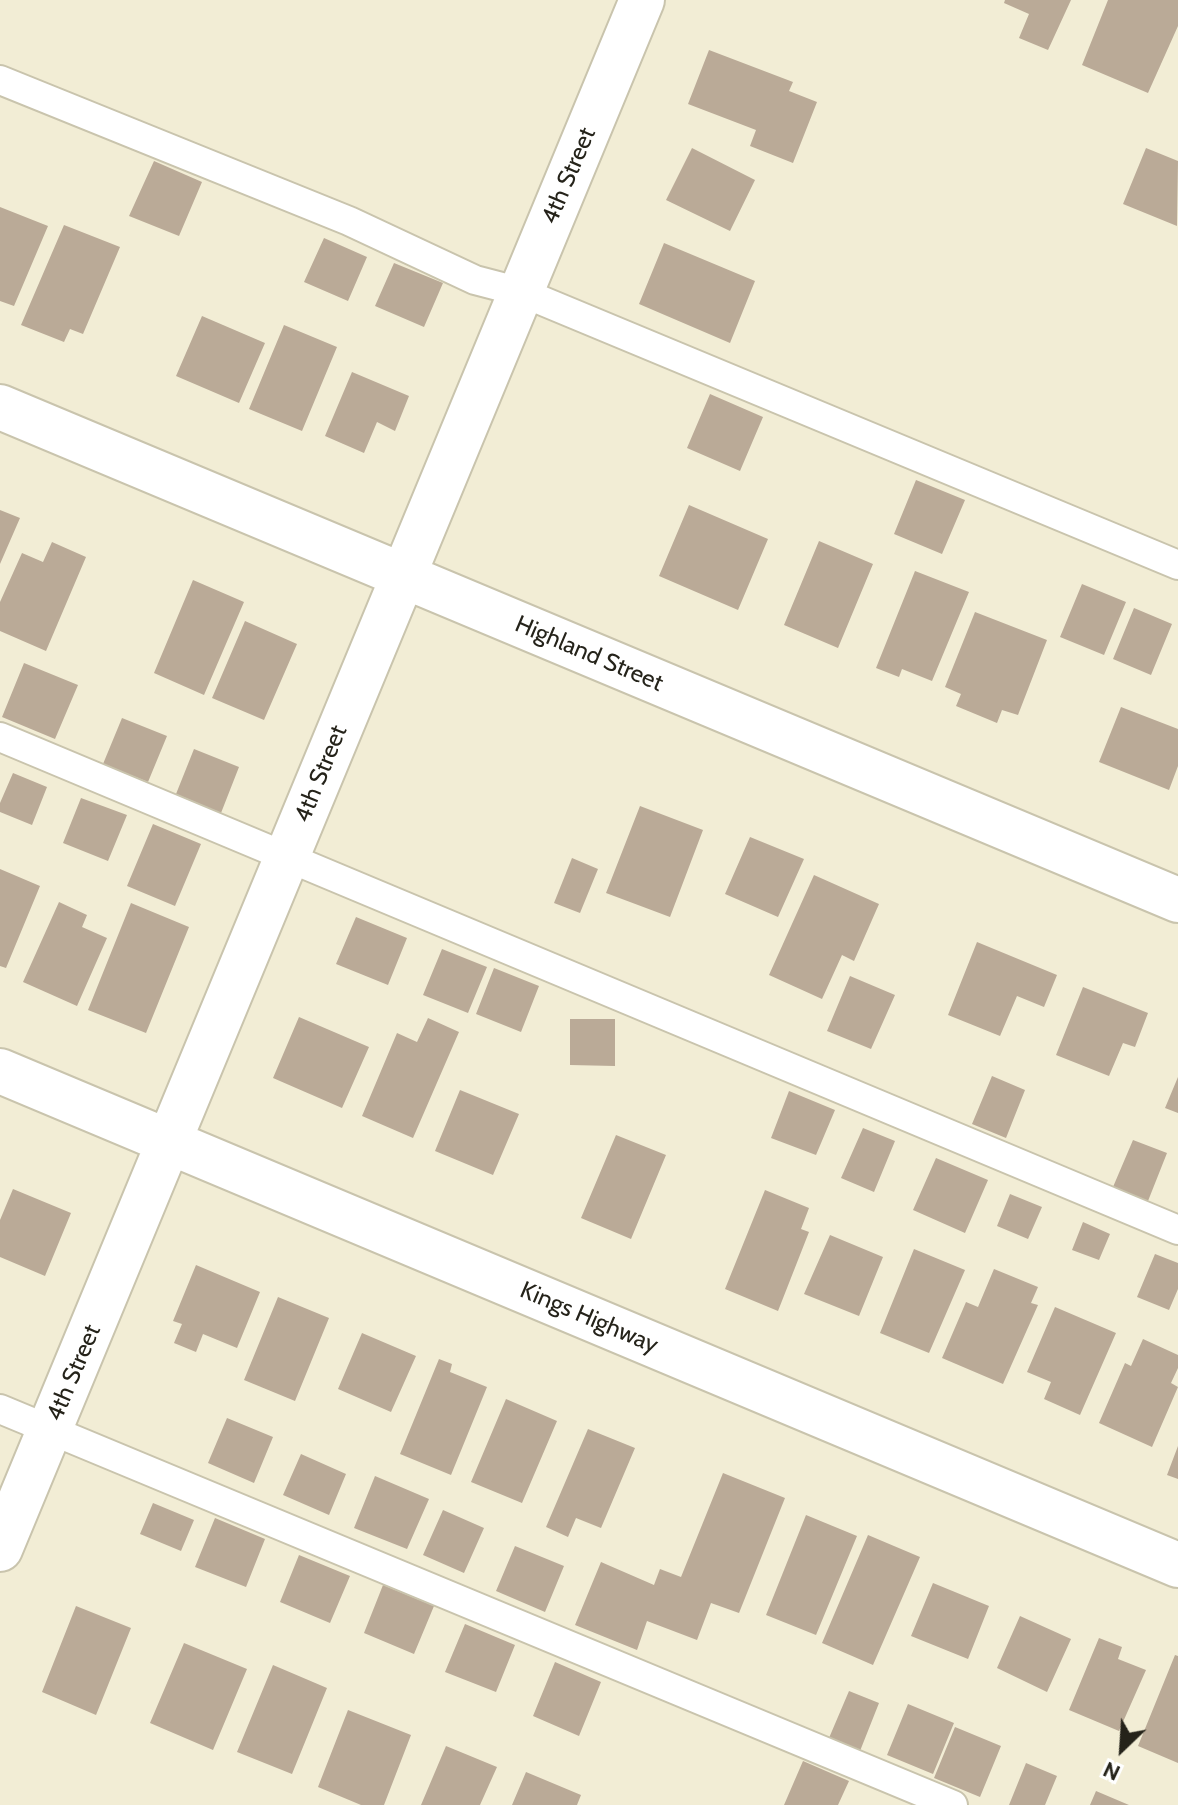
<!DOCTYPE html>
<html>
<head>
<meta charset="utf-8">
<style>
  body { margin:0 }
  #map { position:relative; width:1178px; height:1805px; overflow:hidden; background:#f2edd5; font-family:Cabin,sans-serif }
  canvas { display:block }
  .north { position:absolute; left:1082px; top:1709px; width:80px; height:80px; -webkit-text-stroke:6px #fff; paint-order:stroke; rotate:205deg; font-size:22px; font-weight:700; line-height:32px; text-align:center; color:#25231a }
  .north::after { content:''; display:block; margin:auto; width:28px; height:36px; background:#25231a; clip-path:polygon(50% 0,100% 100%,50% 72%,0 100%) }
</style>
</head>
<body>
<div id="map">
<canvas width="1178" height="1805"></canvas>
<div class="north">N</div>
</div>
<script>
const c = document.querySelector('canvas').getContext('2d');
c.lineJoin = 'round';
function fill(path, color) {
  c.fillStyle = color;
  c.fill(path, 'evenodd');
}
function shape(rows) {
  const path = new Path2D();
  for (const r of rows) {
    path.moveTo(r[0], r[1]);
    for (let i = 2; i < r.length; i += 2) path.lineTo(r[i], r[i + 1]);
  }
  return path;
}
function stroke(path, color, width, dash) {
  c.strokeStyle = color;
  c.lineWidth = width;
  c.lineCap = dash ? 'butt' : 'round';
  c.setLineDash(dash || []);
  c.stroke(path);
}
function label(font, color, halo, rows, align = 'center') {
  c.font = font + ' Cabin,sans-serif';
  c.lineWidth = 7;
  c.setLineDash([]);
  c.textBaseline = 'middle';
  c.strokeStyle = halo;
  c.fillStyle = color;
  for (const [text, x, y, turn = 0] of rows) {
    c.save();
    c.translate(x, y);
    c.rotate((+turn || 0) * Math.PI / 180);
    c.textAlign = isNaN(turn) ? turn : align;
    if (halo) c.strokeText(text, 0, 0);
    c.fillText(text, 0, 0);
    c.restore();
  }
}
const building = shape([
  [1005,0,1071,0,1048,50,1019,38,1029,14,1004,3],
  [1108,0,1178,0,1178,26,1148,93,1082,65],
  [709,50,793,82,789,91,817,102,793,163,750,146,756,130,688,104],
  [692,148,755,180,730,231,666,200],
  [1146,148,1178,161,1177,226,1123,204],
  [154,161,202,182,179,236,129,216],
  [0,207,48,226,14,306,0,301],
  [64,225,120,247,83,334,70,329,64,342,21,325],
  [324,238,367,257,348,301,304,282],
  [664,243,755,281,730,343,639,304],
  [394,263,443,283,424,327,375,306],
  [202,316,265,343,239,403,176,376],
  [284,325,337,347,302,431,249,409],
  [352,372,409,396,395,431,377,422,364,453,325,436],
  [710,394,763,417,740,471,687,448],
  [916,480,965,500,942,554,894,534],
  [689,505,768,539,738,610,659,576],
  [0,510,20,518,0,564],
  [819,541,873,564,838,648,784,625],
  [52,542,86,557,46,651,0,631,0,602,22,553,43,562],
  [915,571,969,592,932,681,902,669,899,677,876,668],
  [193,580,244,602,204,695,154,673],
  [1082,584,1126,602,1104,655,1060,637],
  [1134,608,1172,624,1151,675,1113,659],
  [975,612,1047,640,1018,715,1002,710,997,723,956,706,961,694,945,687],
  [245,621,297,644,264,720,212,698],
  [24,663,78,685,55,739,2,717],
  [1121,707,1178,729,1178,766,1169,790,1099,762],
  [122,718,167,736,148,782,103,764],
  [194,749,239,767,221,813,176,794],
  [13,773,47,787,32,825,0,812,0,803],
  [81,798,127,815,108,861,63,843],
  [640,806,703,830,670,917,606,893],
  [153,824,201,844,175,906,127,886],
  [750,837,804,859,778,917,725,894],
  [572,858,598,869,580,913,554,903],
  [0,869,40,886,6,968,0,966],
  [814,875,879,904,854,961,842,955,822,999,769,975],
  [59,902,87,915,82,927,107,938,77,1006,23,982],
  [131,903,189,927,146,1033,88,1010],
  [356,917,407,938,388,985,336,964],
  [977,942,1057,975,1044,1007,1017,996,1000,1036,948,1015],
  [442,949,487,967,468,1013,423,995],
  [494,968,539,986,521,1032,476,1014],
  [850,976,895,995,871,1049,827,1031],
  [1083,987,1148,1013,1135,1047,1123,1043,1109,1076,1056,1055],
  [299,1017,369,1047,342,1108,273,1078],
  [428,1018,459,1032,413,1138,362,1116,397,1033,417,1042],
  [570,1019,615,1019,615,1066,570,1065],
  [992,1076,1025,1090,1006,1138,972,1124],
  [1178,1077,1178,1113,1165,1108],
  [460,1090,519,1114,493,1175,435,1151],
  [789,1091,835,1110,816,1155,771,1138],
  [863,1128,895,1141,874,1192,841,1178],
  [616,1135,666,1155,631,1239,581,1218],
  [1133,1140,1167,1153,1148,1201,1113,1187],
  [936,1158,988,1180,965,1233,913,1210],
  [13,1189,71,1213,45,1276,0,1257,0,1220],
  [765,1190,809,1208,801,1229,809,1232,778,1311,725,1289],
  [1010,1194,1042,1207,1028,1239,997,1226],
  [1083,1222,1110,1234,1099,1260,1072,1250],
  [830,1235,883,1257,859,1316,804,1294],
  [914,1249,965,1270,929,1353,880,1333],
  [1155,1254,1178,1263,1178,1289,1169,1310,1137,1297],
  [196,1265,260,1292,237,1348,203,1334,196,1352,174,1343,182,1324,173,1321],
  [994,1269,1038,1287,1031,1303,1038,1305,1003,1384,942,1358,966,1302,978,1307],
  [278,1297,329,1318,295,1401,244,1380],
  [1055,1307,1116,1333,1080,1415,1044,1399,1051,1382,1027,1372],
  [362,1333,416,1356,391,1412,338,1389],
  [1143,1339,1178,1355,1178,1368,1171,1383,1178,1387,1152,1447,1099,1423,1125,1363,1131,1366],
  [439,1359,452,1364,450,1372,487,1387,451,1475,400,1454],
  [506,1399,557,1421,522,1503,471,1482],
  [227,1418,273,1437,254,1483,208,1463],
  [588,1429,635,1448,601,1528,576,1518,568,1537,546,1527],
  [1178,1446,1178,1479,1167,1475],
  [301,1454,346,1474,329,1515,283,1495],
  [723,1473,785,1498,739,1613,711,1603,697,1640,647,1621,637,1650,575,1625,601,1562,654,1585,660,1569,681,1577],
  [375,1476,429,1499,407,1549,354,1528],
  [153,1503,194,1520,181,1551,140,1534],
  [443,1510,484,1528,464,1573,423,1555],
  [806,1515,857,1536,816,1635,766,1615],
  [215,1518,265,1539,246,1587,195,1567],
  [868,1535,920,1557,873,1665,822,1643],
  [515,1546,564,1566,545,1612,496,1591],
  [299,1555,350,1576,330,1623,280,1602],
  [933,1583,989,1606,968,1659,911,1636],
  [383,1585,434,1606,414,1654,364,1633],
  [76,1606,131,1628,96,1715,42,1692],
  [1020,1616,1071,1639,1047,1692,997,1668],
  [465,1624,515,1645,496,1692,445,1672],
  [1099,1638,1122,1647,1118,1659,1146,1670,1119,1731,1069,1710],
  [184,1643,247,1669,213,1750,150,1723],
  [1175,1655,1178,1656,1178,1763,1138,1746],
  [555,1662,601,1682,579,1736,533,1716],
  [273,1665,327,1688,292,1774,237,1752],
  [849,1691,879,1703,860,1751,829,1738],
  [908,1704,954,1723,933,1774,887,1755],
  [348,1710,411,1735,384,1805,361,1805,318,1787],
  [955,1727,1001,1746,980,1797,934,1778],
  [446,1746,497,1767,480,1805,421,1805],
  [803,1761,849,1781,838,1805,784,1805],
  [1026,1763,1057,1776,1045,1805,1009,1805],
  [526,1772,581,1795,577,1805,512,1805],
  [1096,1791,1129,1805,1090,1805]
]);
const lane = shape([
  [0,80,349,221,475,280,521,292,1178,565],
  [0,737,1178,1230],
  [0,1409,953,1805]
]);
const street = shape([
  [0,407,1178,900],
  [0,1071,1178,1565],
  [0,1549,642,0]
]);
const streetNames = [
  ["4th Street",569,176,-67],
  ["Highland Street",589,654,23],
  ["4th Street",321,774,-68],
  ["Kings Highway",589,1318,23],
  ["4th Street",74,1373,-67]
];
fill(building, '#baaa97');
stroke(lane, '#c9c4ad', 32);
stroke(street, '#c9c4ad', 48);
stroke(lane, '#fff', 28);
stroke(street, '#fff', 44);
label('24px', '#25231a', '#fff', streetNames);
</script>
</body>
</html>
